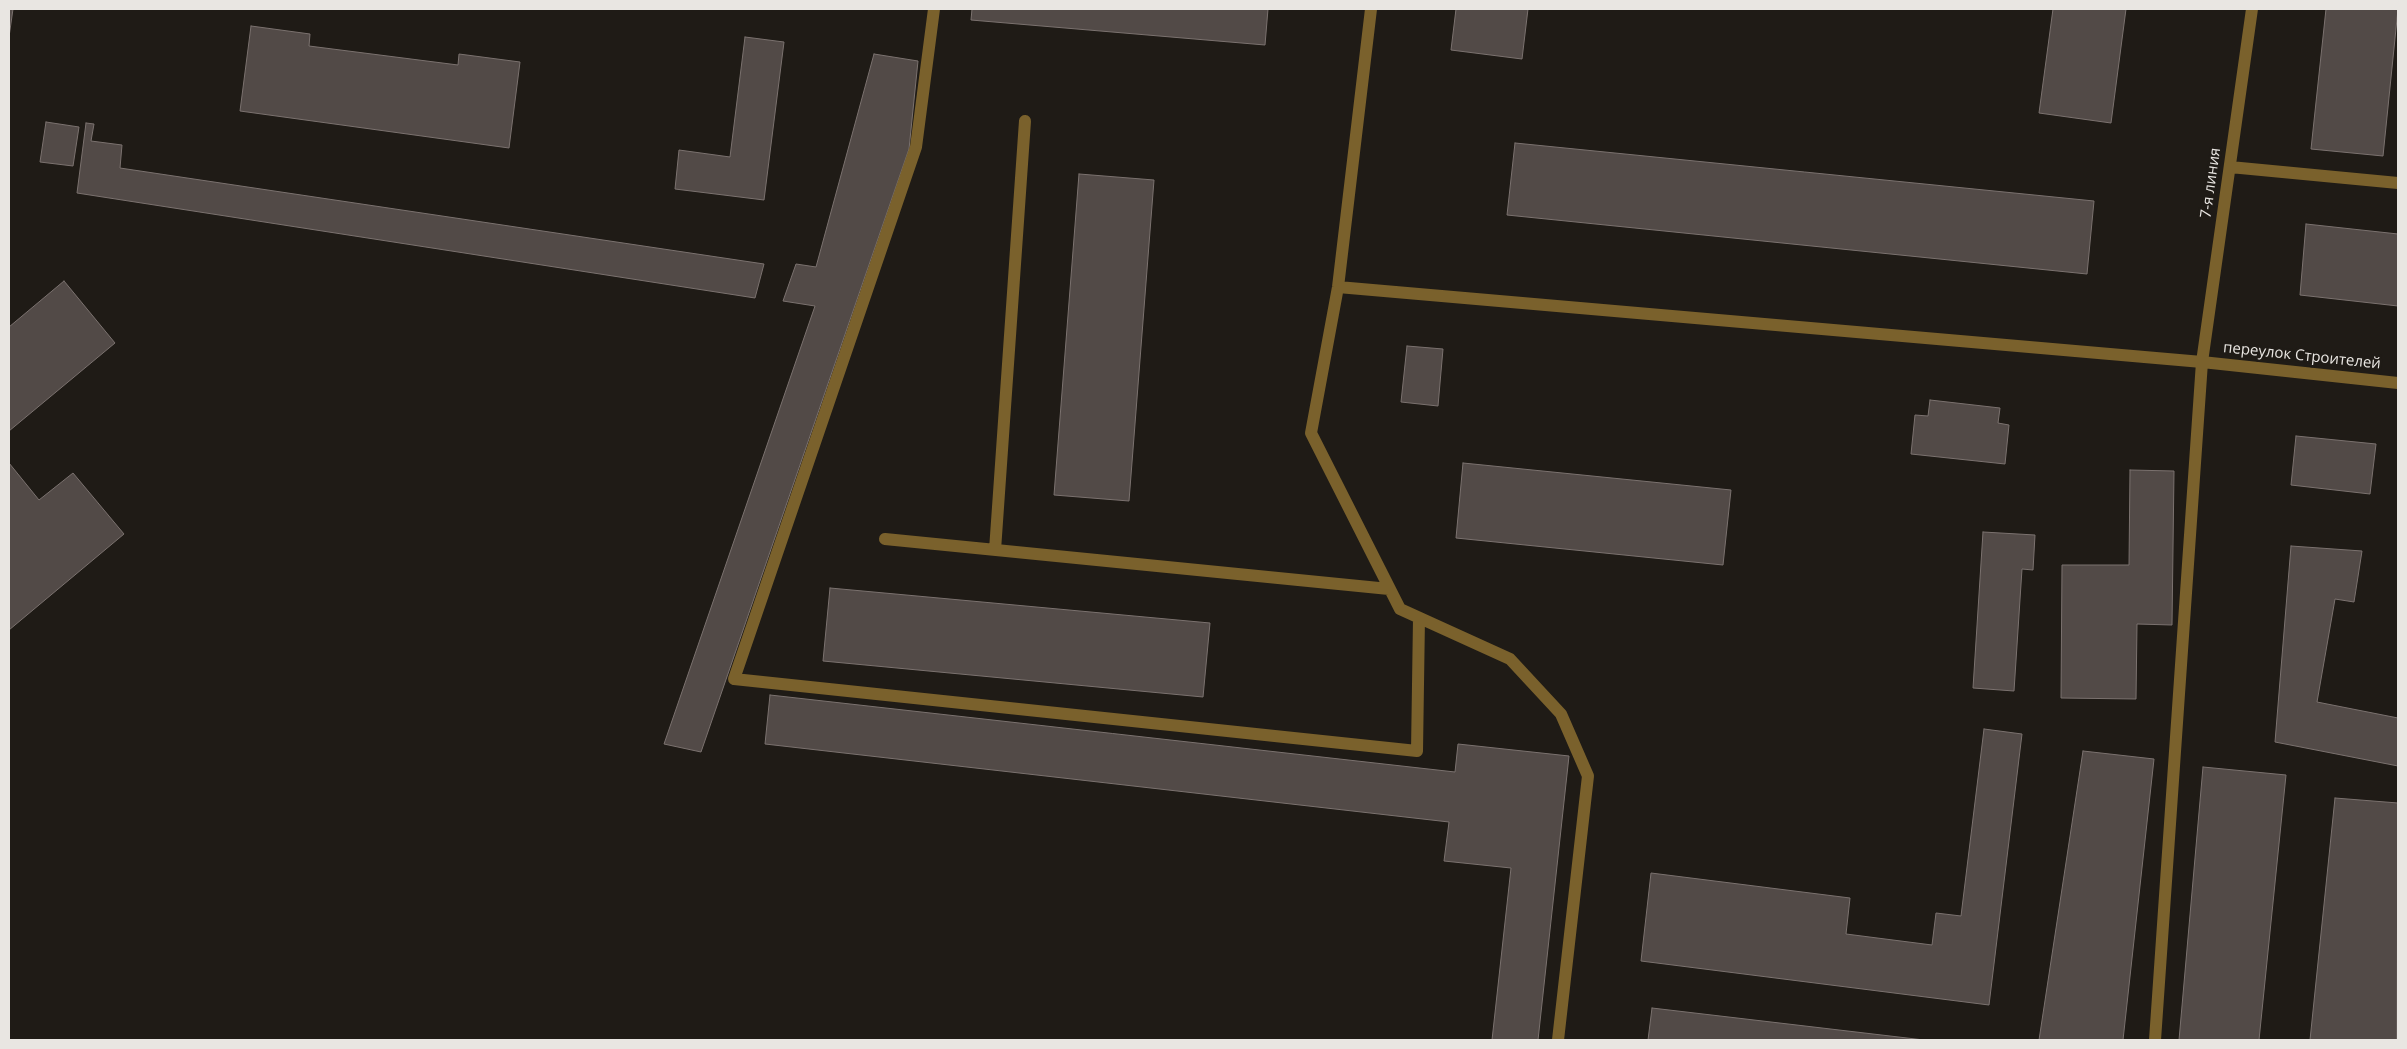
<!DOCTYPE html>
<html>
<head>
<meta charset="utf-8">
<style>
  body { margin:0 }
  #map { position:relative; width:2407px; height:1049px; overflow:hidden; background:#1f1b16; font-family:"Open Sans",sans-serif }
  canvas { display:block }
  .frame { position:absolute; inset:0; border:10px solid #e9e6e2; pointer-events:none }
</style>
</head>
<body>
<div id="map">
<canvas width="2407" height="1049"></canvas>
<div class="frame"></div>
</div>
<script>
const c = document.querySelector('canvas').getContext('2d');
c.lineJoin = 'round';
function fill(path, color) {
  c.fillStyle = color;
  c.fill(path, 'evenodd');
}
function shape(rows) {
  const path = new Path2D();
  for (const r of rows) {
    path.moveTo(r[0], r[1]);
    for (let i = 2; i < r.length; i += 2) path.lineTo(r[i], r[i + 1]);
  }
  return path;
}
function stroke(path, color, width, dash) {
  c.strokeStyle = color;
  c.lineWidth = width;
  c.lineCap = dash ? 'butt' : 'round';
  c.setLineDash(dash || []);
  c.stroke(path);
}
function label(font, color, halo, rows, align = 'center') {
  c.font = font + ' "Open Sans",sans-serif';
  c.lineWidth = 5;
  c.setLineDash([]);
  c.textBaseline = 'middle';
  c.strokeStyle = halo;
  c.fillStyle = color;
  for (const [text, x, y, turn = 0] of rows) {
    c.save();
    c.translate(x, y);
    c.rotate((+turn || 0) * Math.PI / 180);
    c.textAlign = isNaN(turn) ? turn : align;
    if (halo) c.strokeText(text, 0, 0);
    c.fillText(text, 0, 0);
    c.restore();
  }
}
const building = shape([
  [9,9,13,9,9,37,9,9],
  [972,9,1268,9,1265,45,971,20,972,9],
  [1456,9,1528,9,1522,59,1451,50,1456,9],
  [2053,9,2126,9,2111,123,2039,113,2053,9],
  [2326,9,2398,9,2383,156,2311,149,2326,9],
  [251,26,310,34,309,46,458,65,459,54,520,62,509,148,240,111,251,26],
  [745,37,784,42,764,200,675,189,679,150,730,157,745,37],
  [874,54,918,61,909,149,701,752,664,744,815,306,783,301,796,264,816,267,874,54],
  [46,122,79,127,73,166,40,162,46,122],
  [86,123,94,124,91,141,122,145,120,168,764,264,755,298,77,193,86,123],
  [1515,143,2094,201,2087,274,1507,215,1515,143],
  [1079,174,1154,180,1129,501,1054,495,1079,174],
  [2306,224,2398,234,2398,306,2300,295,2306,224],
  [64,281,115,343,9,431,9,327,64,281],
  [1407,346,1443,349,1438,406,1401,402,1407,346],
  [1930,400,2000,408,1998,423,2009,425,2005,464,1911,454,1915,415,1928,416,1930,400],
  [2296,436,2376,444,2370,494,2291,485,2296,436],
  [9,463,39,500,73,473,124,534,9,630,9,463],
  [1463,463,1731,490,1723,565,1456,538,1463,463],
  [2130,470,2174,471,2172,625,2137,624,2136,699,2061,698,2062,565,2129,565,2130,470],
  [1983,532,2035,535,2033,570,2022,569,2014,691,1973,688,1983,532],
  [2291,546,2362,551,2354,602,2335,599,2317,702,2398,718,2398,766,2275,742,2291,546],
  [830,588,1210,623,1203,697,823,661,830,588],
  [770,695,1455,772,1458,744,1569,756,1538,1040,1492,1040,1511,868,1444,861,1449,822,765,744,770,695],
  [1984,729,2022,734,1989,1005,1641,961,1651,873,1850,898,1846,934,1932,945,1936,913,1961,916,1984,729],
  [2083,751,2154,759,2123,1040,2039,1040,2083,751],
  [2203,767,2286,775,2259,1040,2179,1040,2203,767],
  [2335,798,2398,803,2397,1040,2310,1040,2335,798],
  [1652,1008,1924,1040,1648,1040,1652,1008]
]);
const minor = shape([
  [934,9,916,147,734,679,1417,751,1419,618],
  [1371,9,1338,287,1311,433,1400,609,1510,659,1561,714,1588,776,1558,1040],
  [2230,167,2398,183],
  [1338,287,2202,362,2398,383],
  [885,539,1389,589],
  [995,550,1025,121],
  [2155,1040,2202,362,2252,9]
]);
const streetNames = [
  ["7-я линия",2211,183,-82],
  ["переулок Строителей",2302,356,6]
];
fill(building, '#524a47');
stroke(building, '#7b726f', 1);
stroke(minor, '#7a612c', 12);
label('15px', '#e9e6e2', '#1f1b16', streetNames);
</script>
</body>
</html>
